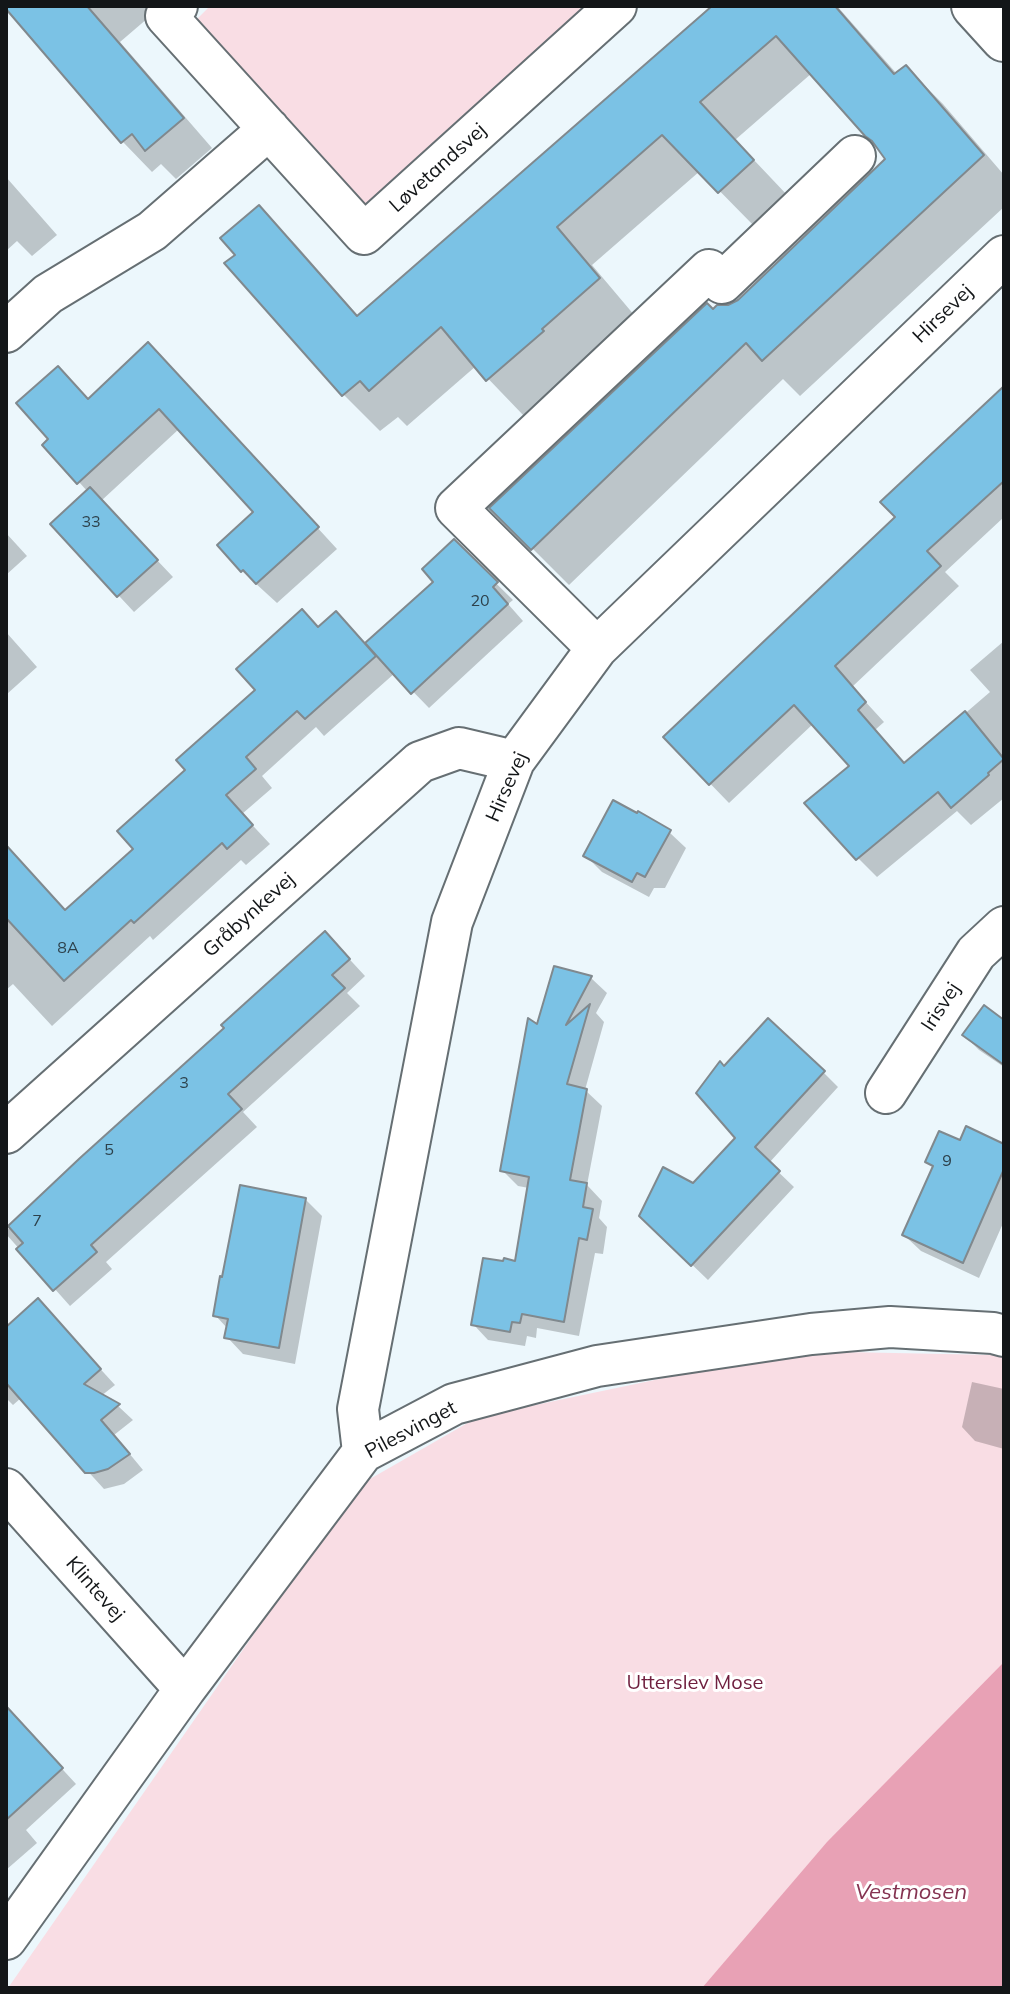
<!DOCTYPE html>
<html>
<head>
<meta charset="utf-8">
<style>
  body { margin:0 }
  #map { position:relative; width:1010px; height:1994px; overflow:hidden; background:#ecf7fc; font-family:Mulish,sans-serif }
  canvas { display:block }
  .frame { position:absolute; inset:0; border:8px solid #131618; pointer-events:none }
</style>
</head>
<body>
<div id="map">
<canvas width="1010" height="1994"></canvas>
<div class="frame"></div>
</div>
<script>
const c = document.querySelector('canvas').getContext('2d');
c.lineJoin = 'round';
function fill(path, color) {
  c.fillStyle = color;
  c.fill(path, 'evenodd');
}
function shape(rows) {
  const path = new Path2D();
  for (const r of rows) {
    path.moveTo(r[0], r[1]);
    for (let i = 2; i < r.length; i += 2) path.lineTo(r[i], r[i + 1]);
  }
  return path;
}
function stroke(path, color, width, dash) {
  c.strokeStyle = color;
  c.lineWidth = width;
  c.lineCap = dash ? 'butt' : 'round';
  c.setLineDash(dash || []);
  c.stroke(path);
}
function label(font, color, halo, rows, align = 'center') {
  c.font = font + ' Mulish,sans-serif';
  c.lineWidth = 6;
  c.setLineDash([]);
  c.textBaseline = 'middle';
  c.strokeStyle = halo;
  c.fillStyle = color;
  for (const [text, x, y, turn = 0] of rows) {
    c.save();
    c.translate(x, y);
    c.rotate((+turn || 0) * Math.PI / 180);
    c.textAlign = isNaN(turn) ? turn : align;
    if (halo) c.strokeText(text, 0, 0);
    c.fillText(text, 0, 0);
    c.restore();
  }
}
const green = shape([
  [210,6,599,6,364,212,196,20],
  [793,1351,995,1355,1004,1358,1004,1988,8,1988,356,1487,478,1417]
]);
const water = shape([
  [1004,1662,1004,1988,702,1988,827,1842]
]);
const shadow = shape([
  [21,6,162,6,120,42,212,148,176,179,161,164,152,172,123,142,12,14],
  [715,6,837,6,897,74,906,67,943,104,1004,175,1004,207,800,396,783,379,569,585,492,508,713,312,729,307,739,301,888,159,812,73,735,140,789,197,756,228,700,171,592,265,635,316,579,369,524,416,476,366,407,426,398,417,380,431,343,394,238,255,259,208,296,245,359,317],
  [6,177,57,235,32,256,17,241,6,251],
  [168,365,337,549,277,603,242,571,219,545,256,512,179,429,101,501,173,577,134,612,52,524,88,492,79,482,89,401],
  [1004,389,1004,517,945,572,959,586,852,687,884,722,875,730,905,765,990,692,970,670,1004,641,1004,798,971,825,957,811,877,877,858,858,852,766,813,724,729,803,665,737,898,517],
  [6,533,27,556,6,575],
  [454,542,513,600,508,604,523,621,429,708,395,673,324,736,316,727,262,776,272,788,242,814,270,844,246,865,241,860,153,940,150,936,52,1026,13,984,6,990,6,846,65,911,135,849,188,770,258,690,319,629,366,645,435,582],
  [6,632,37,667,7,694,6,694],
  [669,832,686,848,665,888,654,888,649,897,602,872,586,856],
  [341,950,365,976,347,993,360,1006,243,1112,257,1127,106,1262,112,1269,70,1306,6,1234,6,1231,81,1160],
  [555,968,591,978,607,993,596,1013,604,1022,585,1090,602,1106,587,1185,602,1201,599,1218,607,1227,603,1254,595,1253,579,1336,537,1328,536,1338,527,1336,525,1346,488,1340,473,1324,516,1263,529,1188,518,1186,502,1170],
  [1004,1017,1004,1067,979,1050,964,1035,1002,1020],
  [724,1068,823,1072,838,1087,769,1163,794,1187,708,1280,657,1231,694,1186,738,1138],
  [961,1142,1004,1146,1004,1221,979,1278,921,1251,904,1235,934,1168,928,1162],
  [305,1199,322,1216,295,1364,243,1354,227,1337,228,1329,215,1315],
  [52,1316,115,1385,101,1396,118,1406,133,1420,114,1435,143,1470,124,1484,104,1489,21,1398,13,1405,6,1398,6,1330],
  [972,1382,1004,1389,1004,1449,975,1441,962,1427],
  [6,1730,31,1735,76,1784,26,1830,37,1843,6,1870]
]);
const building = shape([
  [6,6,87,6,184,118,145,151,132,134,121,143,6,9,6,6],
  [712,6,835,6,894,74,906,65,984,155,762,361,746,343,531,550,489,508,707,303,713,309,717,305,728,305,738,300,885,159,872,141,865,136,776,36,700,102,754,160,718,193,662,135,557,227,600,278,542,329,544,331,486,381,441,327,369,391,360,381,342,396,224,263,235,255,220,238,259,205,357,316,712,6],
  [148,342,319,527,256,584,243,570,241,572,217,545,253,512,159,409,77,484,42,445,48,439,16,403,58,366,88,399,148,342],
  [1004,386,1004,481,927,551,941,566,835,666,866,702,858,710,904,763,965,711,1004,759,988,773,989,775,951,808,938,792,856,860,804,803,849,766,794,705,709,785,663,737,895,517,880,502,1004,386],
  [90,487,158,560,117,597,50,524,90,487],
  [454,539,498,582,493,587,508,604,411,694,365,643,433,582,422,569,454,539],
  [302,609,318,627,336,611,376,656,305,719,297,711,246,757,256,769,226,795,253,825,227,849,222,843,134,923,131,920,64,981,6,918,6,845,65,910,133,849,117,831,185,770,176,760,255,690,236,669,302,609],
  [613,800,637,813,638,811,671,830,645,877,637,873,632,882,583,856,613,800],
  [325,931,350,959,332,975,345,988,228,1094,242,1109,91,1245,97,1252,53,1291,16,1249,23,1243,8,1226,80,1158,224,1028,221,1025,325,931],
  [554,966,592,976,566,1025,590,1004,567,1084,587,1089,570,1180,587,1183,583,1207,593,1209,587,1240,579,1238,564,1322,522,1314,520,1323,512,1322,510,1332,471,1325,483,1258,503,1261,504,1258,515,1261,529,1177,500,1171,528,1018,537,1024,554,966],
  [984,1005,1004,1020,1004,1065,962,1035,984,1005],
  [768,1018,825,1071,755,1147,780,1171,691,1266,639,1216,663,1167,693,1183,735,1138,696,1093,720,1061,724,1066,768,1018],
  [966,1126,1004,1144,1004,1169,963,1263,902,1235,933,1166,925,1162,939,1131,960,1140,966,1126],
  [240,1185,306,1198,279,1348,224,1338,228,1319,213,1316,220,1276,222,1277,240,1185],
  [38,1298,101,1369,84,1384,120,1404,101,1420,130,1454,108,1469,94,1473,85,1473,6,1383,6,1327,38,1298],
  [6,1706,63,1768,6,1820,6,1706]
]);
const minor = shape([
  [177,6,166,16,364,234,616,6],
  [6,332,48,294,152,231,269,129],
  [597,648,456,508,709,270,722,283,855,156],
  [886,1093,976,953,1004,927],
  [6,1133,420,762,459,748,514,761],
  [363,1452,358,1409,452,922,514,761,597,648,1004,256],
  [6,1489,185,1689],
  [6,1939,185,1689,363,1452,454,1404,597,1366,811,1334,890,1327,993,1333,1004,1336]
]);
const major = shape([
  [974,6,1004,39]
]);
const numberNames = [
  ["33",91,522],
  ["20",480,601],
  ["8A",68,948],
  ["3",184,1083],
  ["5",109,1150],
  ["9",947,1161],
  ["7",37,1221]
];
const streetNames = [
  ["Løvetandsvej",438,168,-42],
  ["Hirsevej",943,314,-44],
  ["Hirsevej",507,787,-66],
  ["Gråbynkevej",249,915,-42],
  ["Irisvej",941,1007,-57],
  ["Pilesvinget",411,1430,-28],
  ["Klintevej",95,1589,49]
];
const parkNames = [
  ["Utterslev Mose",695,1683]
];
const waterNames = [
  ["Vestmosen",911,1892]
];
fill(green, '#f9dde4');
fill(water, '#e8a1b5');
fill(shadow, '#0003');
fill(building, '#7bc2e5');
stroke(building, '#80898e', 2);
stroke(minor, '#666f73', 44);
stroke(major, '#666f73', 48);
stroke(minor, '#fff', 40);
stroke(major, '#fff', 44);
label('16px', '#2d414b', null, numberNames);
label('20px', '#131618', '#fff', streetNames);
label('20px', '#6f1f3e', '#fff', parkNames);
label('italic 22px', '#853351', '#fff', waterNames);
</script>
</body>
</html>
